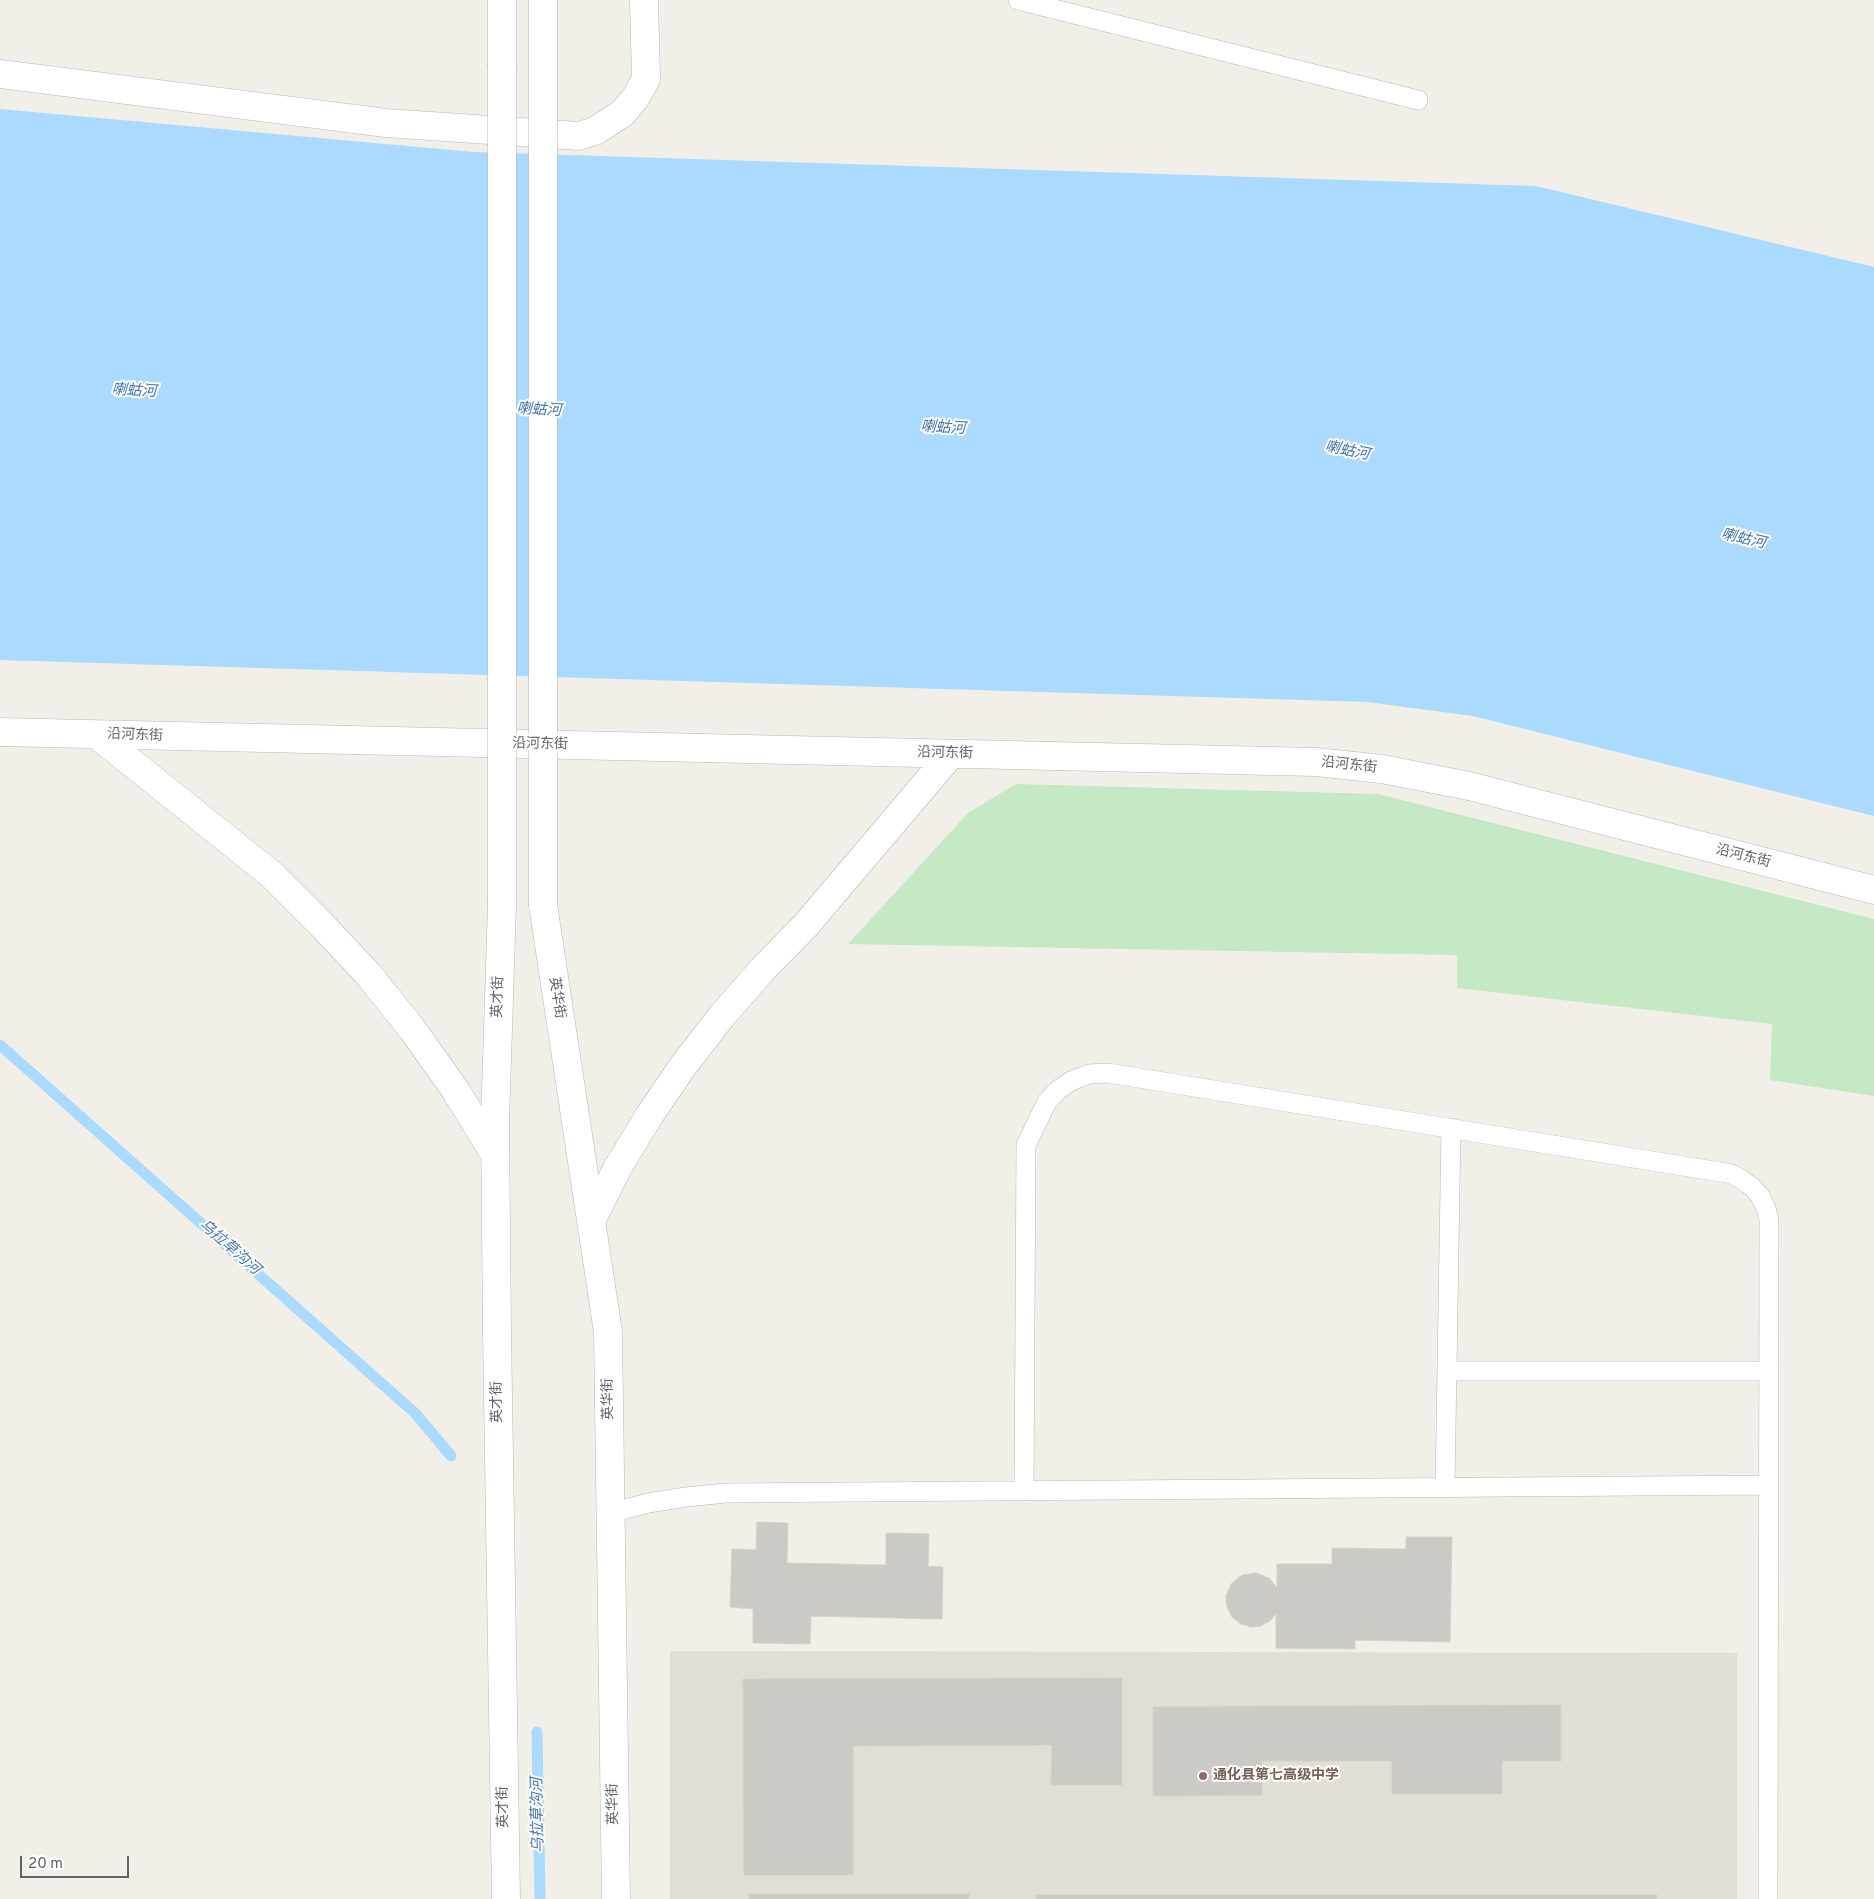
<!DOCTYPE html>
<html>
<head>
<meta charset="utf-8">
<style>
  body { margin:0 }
  #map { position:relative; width:1874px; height:1899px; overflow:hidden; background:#f1efe8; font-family:Overpass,sans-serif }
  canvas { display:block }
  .scale { position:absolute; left:20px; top:1856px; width:109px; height:22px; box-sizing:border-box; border:2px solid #5f6368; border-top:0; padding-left:6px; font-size:15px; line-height:18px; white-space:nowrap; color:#5f6368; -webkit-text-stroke:4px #fff; paint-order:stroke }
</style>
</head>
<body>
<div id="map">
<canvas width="1874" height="1899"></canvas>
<div class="scale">20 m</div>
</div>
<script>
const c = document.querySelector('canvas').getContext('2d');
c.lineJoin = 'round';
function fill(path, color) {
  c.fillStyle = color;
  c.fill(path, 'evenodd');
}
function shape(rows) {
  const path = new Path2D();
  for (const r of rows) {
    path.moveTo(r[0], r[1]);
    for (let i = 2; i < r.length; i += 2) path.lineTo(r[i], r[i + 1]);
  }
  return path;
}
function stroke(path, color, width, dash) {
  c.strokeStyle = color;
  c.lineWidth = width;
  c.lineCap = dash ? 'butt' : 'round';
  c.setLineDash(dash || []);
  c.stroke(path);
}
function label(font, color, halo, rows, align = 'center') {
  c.font = font + ' Overpass,"Noto Sans SC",sans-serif';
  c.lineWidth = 4;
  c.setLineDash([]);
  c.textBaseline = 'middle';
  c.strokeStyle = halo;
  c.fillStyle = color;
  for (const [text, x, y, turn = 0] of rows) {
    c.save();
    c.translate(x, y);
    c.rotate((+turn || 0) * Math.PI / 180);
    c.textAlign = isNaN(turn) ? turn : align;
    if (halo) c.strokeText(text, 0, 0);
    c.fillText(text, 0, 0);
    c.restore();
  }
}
const education = shape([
  [670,1651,1737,1653,1737,1899,670,1899]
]);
const green = shape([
  [1016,784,1378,794,1874,919,1874,1096,1770,1080,1772,1024,1457,988,1457,955,848,944,968,813]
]);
const water = shape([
  [0,109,474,152,1536,186,1874,267,1874,816,1473,716,1367,702,0,660]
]);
const stream = shape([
  [0,1045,416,1414,451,1456],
  [537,1732,540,1899]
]);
const building = shape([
  [757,1522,788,1523,787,1563,886,1565,886,1533,929,1534,928,1566,943,1567,942,1619,811,1616,810,1644,753,1643,753,1609,730,1607,732,1549,756,1550,757,1522],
  [1406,1537,1452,1537,1450,1642,1355,1640,1355,1649,1276,1648,1276,1613,1270,1621,1261,1626,1251,1627,1241,1624,1232,1617,1227,1607,1226,1596,1231,1584,1242,1575,1256,1573,1269,1578,1277,1588,1277,1564,1332,1564,1332,1548,1406,1549,1406,1537],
  [1122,1678,1122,1785,1051,1785,1052,1745,853,1746,853,1875,744,1875,743,1679,1122,1678],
  [1561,1705,1561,1761,1502,1761,1502,1794,1392,1794,1392,1761,1262,1761,1262,1795,1153,1796,1153,1707,1561,1705],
  [749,1894,969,1894,969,1899,749,1899,749,1894],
  [1036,1895,1657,1895,1657,1899,1036,1899,1036,1895]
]);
const service = shape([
  [1018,0,1418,100],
  [1447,1371,1769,1371],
  [1445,1487,1451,1128],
  [1024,1491,1026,1145,1047,1102,1058,1090,1071,1081,1089,1074,1108,1073,1720,1172,1732,1174,1742,1180,1752,1187,1760,1196,1766,1208,1769,1220,1768,1899],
  [611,1513,648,1503,686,1497,726,1493,1768,1485]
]);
const minor = shape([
  [502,0,502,64],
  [543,0,543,64],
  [0,74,386,123,579,136,595,131,623,113,636,97,646,79,644,0]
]);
const tertiary = shape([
  [0,732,1316,762,1382,769,1469,786,1874,890],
  [97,735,272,875,321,924,368,974,412,1029,456,1091,495,1155],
  [502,905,495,1122,497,1332,506,1899],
  [543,905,608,1332,616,1899],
  [591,1221,618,1167,649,1116,683,1066,721,1017,762,970,806,925,951,754]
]);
const minorBridge = shape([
  [502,905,502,64],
  [543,905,543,64]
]);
const markers = [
  [1203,1776,5,"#8d6e63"]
];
const streetNames = [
  ["沿河东街",135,736,2],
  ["沿河东街",540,745,1],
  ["沿河东街",945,754,1],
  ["沿河东街",1349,766,6],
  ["沿河东街",1743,857,14],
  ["英才街",499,997,-88],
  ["英华街",556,998,81],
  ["英华街",609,1399,-91],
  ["英才街",498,1402,-91],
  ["英华街",614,1804,-91],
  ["英才街",504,1807,-91]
];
const educationNames = [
  ["通化县第七高级中学",1213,1776]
];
const waterNames = [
  ["喇蛄河",134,392,3],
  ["喇蛄河",539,411,3],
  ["喇蛄河",943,429,3],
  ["喇蛄河",1347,452,11],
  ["喇蛄河",1743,540,13],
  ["乌拉草沟河",229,1248,41],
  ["乌拉草沟河",539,1815,-91]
];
fill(education, '#e1ded6');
fill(green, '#c5e8c5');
fill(water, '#aadaff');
stroke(stream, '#aadaff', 11);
fill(building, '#cccac5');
stroke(building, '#d6d1c6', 1);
stroke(service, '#b5b8bc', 20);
stroke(minor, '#b5b8bc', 29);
stroke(tertiary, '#b5b8bc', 29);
stroke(service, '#fff', 19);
stroke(minor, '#fff', 28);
stroke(tertiary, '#fff', 28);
stroke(minorBridge, '#b5b8bc', 29, []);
stroke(minorBridge, '#fff', 28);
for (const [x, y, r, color] of markers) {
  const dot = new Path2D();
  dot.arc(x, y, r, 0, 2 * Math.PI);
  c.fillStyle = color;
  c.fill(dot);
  stroke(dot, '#fff', 2);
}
label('14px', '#5f6368', '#fff', streetNames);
label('bold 14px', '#785e54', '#fff', educationNames, 'left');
label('italic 15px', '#4174aa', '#fff', waterNames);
</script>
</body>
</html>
